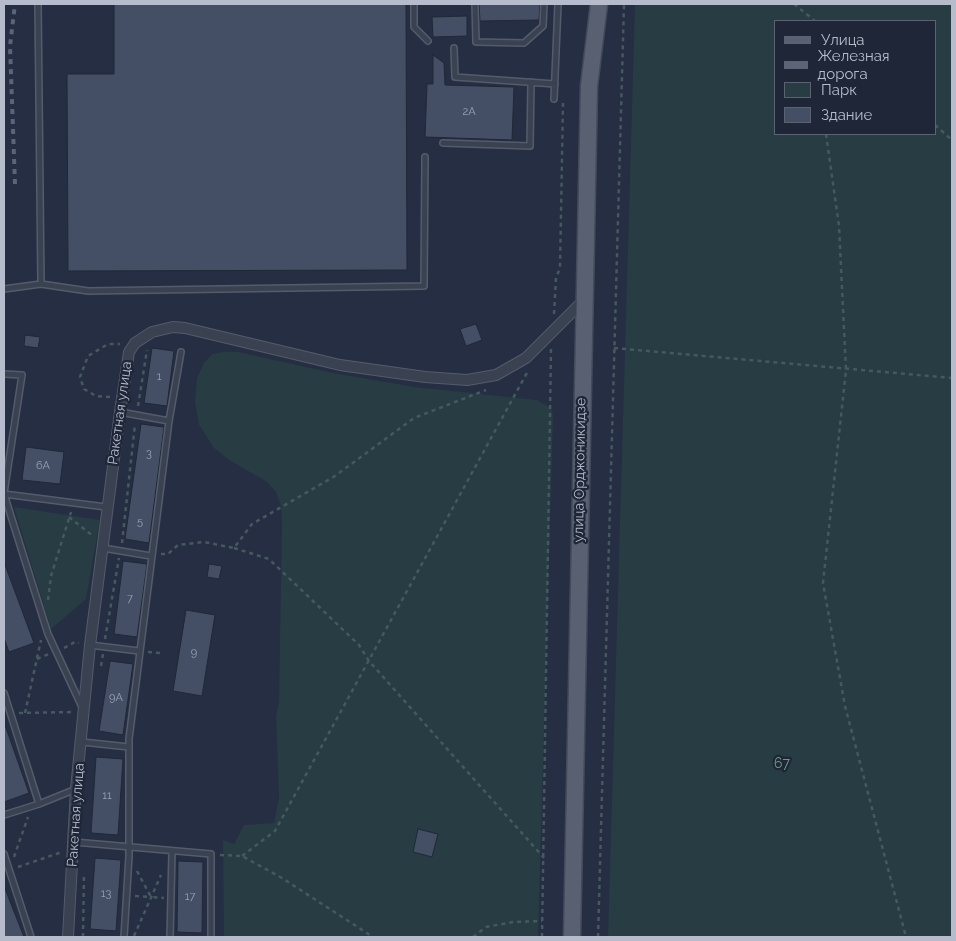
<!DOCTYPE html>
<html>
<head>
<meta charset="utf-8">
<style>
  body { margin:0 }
  #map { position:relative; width:956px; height:941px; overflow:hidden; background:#252e42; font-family:Raleway,sans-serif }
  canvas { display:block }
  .frame { position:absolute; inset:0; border:5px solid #b6bccb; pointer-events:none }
  .legend { position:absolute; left:774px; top:20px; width:162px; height:115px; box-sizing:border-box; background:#1e2637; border:1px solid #5b6272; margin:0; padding:6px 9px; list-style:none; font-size:15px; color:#b6bccb }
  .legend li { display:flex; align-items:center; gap:10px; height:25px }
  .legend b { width:25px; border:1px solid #5b6272 }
</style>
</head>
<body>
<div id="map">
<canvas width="956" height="941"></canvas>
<div class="frame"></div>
<ul class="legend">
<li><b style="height:6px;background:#586071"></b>Улица</li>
<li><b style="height:6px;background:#5b6478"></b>Железная дорога</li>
<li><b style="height:14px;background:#273c43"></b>Парк</li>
<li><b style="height:14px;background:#444e64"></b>Здание</li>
</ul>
</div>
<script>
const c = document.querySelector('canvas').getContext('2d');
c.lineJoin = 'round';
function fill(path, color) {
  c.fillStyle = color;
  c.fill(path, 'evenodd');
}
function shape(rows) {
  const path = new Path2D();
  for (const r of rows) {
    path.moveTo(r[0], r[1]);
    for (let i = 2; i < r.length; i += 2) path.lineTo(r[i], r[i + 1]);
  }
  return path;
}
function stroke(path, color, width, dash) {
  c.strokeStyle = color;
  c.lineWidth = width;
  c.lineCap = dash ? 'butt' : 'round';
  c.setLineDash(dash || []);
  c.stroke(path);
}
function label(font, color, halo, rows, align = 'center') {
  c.font = font + ' Raleway,sans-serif';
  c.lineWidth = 4.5;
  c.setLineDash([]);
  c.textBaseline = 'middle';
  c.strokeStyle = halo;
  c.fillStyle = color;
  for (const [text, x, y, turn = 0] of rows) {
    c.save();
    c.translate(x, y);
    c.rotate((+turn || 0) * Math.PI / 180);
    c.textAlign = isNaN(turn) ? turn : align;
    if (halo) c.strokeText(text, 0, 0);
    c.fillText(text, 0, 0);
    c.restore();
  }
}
const green = shape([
  [635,4,952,4,952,937,608,937],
  [775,21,935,21,935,134,775,134],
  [223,352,238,352,333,373,415,387,537,400,551,408,553,416,538,937,224,937,223,840,234,844,244,825,274,823,279,798,276,716,279,702,282,523,281,506,276,492,267,482,229,460,214,448,199,425,195,402,197,378,204,363,212,354],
  [14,507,100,520,86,599,51,629]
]);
const building = shape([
  [114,4,406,4,407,270,68,271,67,74,114,74,114,4],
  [479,4,540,4,539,20,480,21,479,4],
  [467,16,467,36,433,37,432,17,467,16],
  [433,55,444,63,445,85,514,87,512,140,425,137,427,84,433,84,433,55],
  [476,324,482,340,466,346,460,329,476,324],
  [25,335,40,337,38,348,24,346,25,335],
  [152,348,174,351,167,406,144,403,152,348],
  [141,424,164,427,149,543,125,539,141,424],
  [26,447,64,452,60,484,22,480,26,447],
  [123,561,147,564,137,637,114,634,123,561],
  [4,562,34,643,9,652,4,638,4,562],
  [209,564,222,566,219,579,207,577,209,564],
  [186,610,215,615,202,696,173,691,186,610],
  [110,661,133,664,123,735,99,731,110,661],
  [5,725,29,793,4,802,4,726,5,725],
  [96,757,123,759,118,835,91,833,96,757],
  [418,829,438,834,432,857,413,852,418,829],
  [95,858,121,860,116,931,90,929,95,858],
  [178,861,203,862,202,933,177,932,178,861],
  [4,886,24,937,4,937,4,886]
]);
const path = shape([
  [794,4,815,21],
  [935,125,952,140],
  [826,134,839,226,846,370,823,583,845,706,906,937],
  [554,314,556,278,560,268,563,103],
  [614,348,952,378],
  [110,397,96,396,84,389,80,377,88,356,108,344,120,344],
  [138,406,147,350],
  [69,517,93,536],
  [122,543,135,424],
  [234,548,269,559,359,645,369,661,544,858],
  [161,554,168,554,178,545,204,542,234,548,252,524,335,476,414,418,486,390],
  [48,600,51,576,71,512],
  [105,639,119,558],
  [64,648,75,642,79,643],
  [148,652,160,653],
  [37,659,49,654],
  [101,666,103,654],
  [19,713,74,712],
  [25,713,41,640],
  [220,855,242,856,282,878,373,937],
  [242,856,275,831,528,371],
  [14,857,28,817],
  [18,867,62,852],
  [137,871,151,897,164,898],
  [135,896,151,897],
  [134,936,161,875],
  [83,937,84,873],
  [473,937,486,927,513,922,542,921],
  [542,937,551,349],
  [598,937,624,4]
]);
const service = shape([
  [38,4,41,284],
  [414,4,414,27,428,41],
  [475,4,476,42,524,43,543,26,544,4],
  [454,48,455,77,555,84],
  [554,99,558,4],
  [443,143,530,146,531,82],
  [4,289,41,284,88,291,424,286,425,157],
  [4,374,22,375,4,493],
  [120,412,169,421],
  [4,494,48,634,82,707],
  [4,494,106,507],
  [103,548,151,556],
  [90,645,139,651],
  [4,693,39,804,4,815],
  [82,742,129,747],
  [39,804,76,789],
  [74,842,211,854,211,937],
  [4,854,31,937],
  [124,937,129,856,129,739,169,421,181,352],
  [170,937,172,852]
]);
const minor = shape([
  [68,937,76,789,90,645,120,412,129,352,135,343,152,332,173,327,185,328,340,365,425,377,467,380,496,375,526,358,583,301]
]);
const primary = shape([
  [572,937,589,86,599,4]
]);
const rail = shape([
  [15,184,10,46,15,4]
]);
const numberNames = [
  ["2А",469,112],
  ["1",159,377],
  ["3",149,454],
  ["6А",43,466],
  ["5",140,522],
  ["7",130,599],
  ["9",194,653],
  ["9А",116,698],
  ["11",107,796],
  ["13",106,894],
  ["17",190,897]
];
const streetNames = [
  ["Ракетная улица",120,413,-82],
  ["улица Орджоникидзе",580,470,-89],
  ["Ракетная улица",76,815,-86]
];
const parkNames = [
  ["67",782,764]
];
fill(green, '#273c43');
fill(building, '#444e64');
stroke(building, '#202838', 1);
stroke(service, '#545c6b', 8);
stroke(minor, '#545c6b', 12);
stroke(primary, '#434a5a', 19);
stroke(path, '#45595f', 2.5, [4, 4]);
stroke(service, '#3a4151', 5);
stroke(minor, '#3a4151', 10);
stroke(primary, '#586071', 16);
stroke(rail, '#5b6478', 4, [5, 5]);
label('11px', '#9aa0b1', null, numberNames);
label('14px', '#b6bccb', '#1e2637', streetNames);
label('14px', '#6d9d7d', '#1e2637', parkNames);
</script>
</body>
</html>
